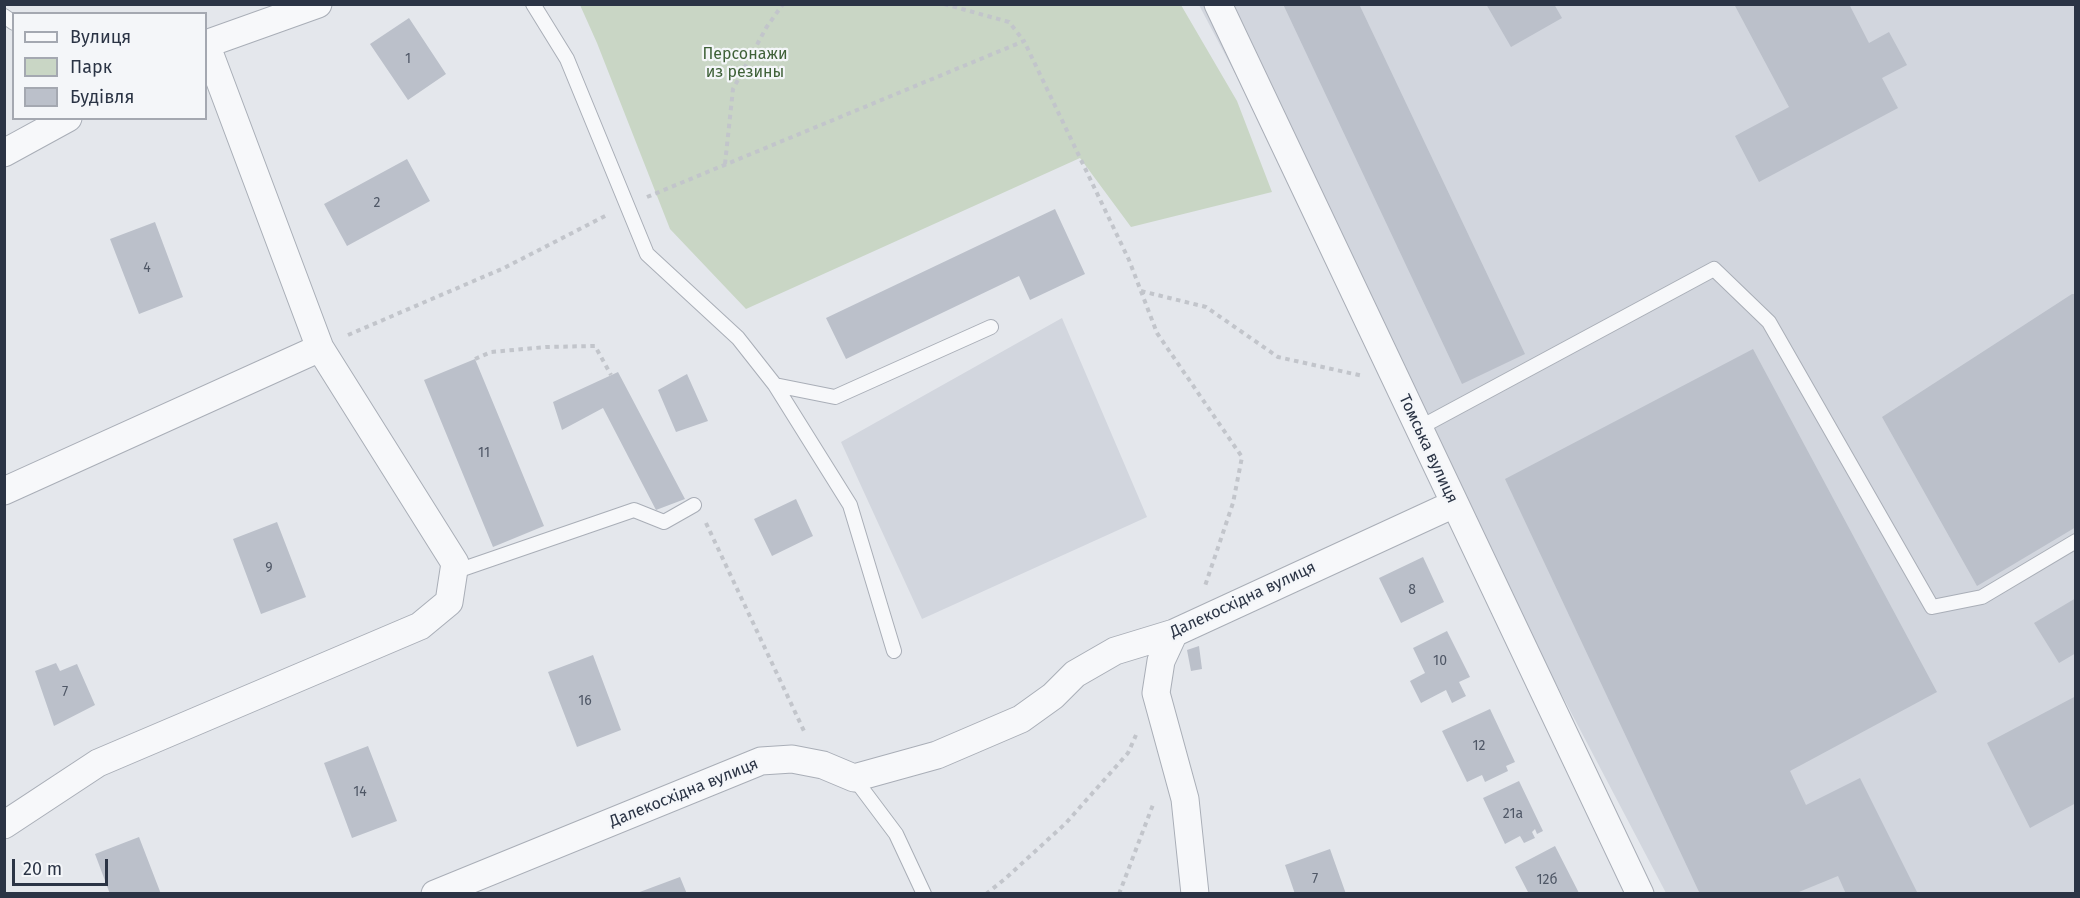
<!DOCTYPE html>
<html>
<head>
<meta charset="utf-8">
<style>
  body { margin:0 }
  #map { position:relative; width:2080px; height:898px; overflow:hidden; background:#e4e7ec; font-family:"Fira Sans",sans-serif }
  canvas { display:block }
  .frame { position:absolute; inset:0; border:6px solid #2b3445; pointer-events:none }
  .legend { position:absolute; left:12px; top:12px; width:195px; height:108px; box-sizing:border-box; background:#f4f6f9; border:2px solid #a4a8b1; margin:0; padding:8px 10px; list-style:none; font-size:18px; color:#2b3445 }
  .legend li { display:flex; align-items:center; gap:12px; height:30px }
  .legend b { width:30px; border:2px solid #a4a8b1 }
  .scale { position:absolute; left:12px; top:859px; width:96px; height:27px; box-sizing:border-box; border:3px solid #2b3445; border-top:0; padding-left:8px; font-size:18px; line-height:21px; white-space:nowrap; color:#2b3445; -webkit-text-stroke:4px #f4f6f9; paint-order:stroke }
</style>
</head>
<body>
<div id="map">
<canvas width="2080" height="898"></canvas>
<div class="frame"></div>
<ul class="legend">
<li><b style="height:8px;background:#f7f8fa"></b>Вулиця</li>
<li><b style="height:16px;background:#c9d6c5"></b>Парк</li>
<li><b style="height:16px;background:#bbc0ca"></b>Будівля</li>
</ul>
<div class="scale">20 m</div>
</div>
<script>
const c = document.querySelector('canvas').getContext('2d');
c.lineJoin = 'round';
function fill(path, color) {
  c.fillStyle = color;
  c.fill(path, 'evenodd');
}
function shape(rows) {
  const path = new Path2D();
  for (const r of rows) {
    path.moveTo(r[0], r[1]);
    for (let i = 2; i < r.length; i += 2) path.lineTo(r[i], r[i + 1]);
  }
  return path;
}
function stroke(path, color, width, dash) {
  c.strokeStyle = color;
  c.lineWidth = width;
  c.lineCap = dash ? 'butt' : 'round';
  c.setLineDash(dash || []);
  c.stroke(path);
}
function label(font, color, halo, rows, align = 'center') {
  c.font = font + ' "Fira Sans",sans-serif';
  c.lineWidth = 4.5;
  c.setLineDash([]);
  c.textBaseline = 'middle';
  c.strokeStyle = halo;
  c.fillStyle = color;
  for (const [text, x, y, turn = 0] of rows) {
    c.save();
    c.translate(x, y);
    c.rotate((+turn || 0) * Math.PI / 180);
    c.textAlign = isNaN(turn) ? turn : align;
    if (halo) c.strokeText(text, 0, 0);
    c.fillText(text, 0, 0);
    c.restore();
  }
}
const built = shape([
  [1199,5,2075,5,2075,893,1666,893],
  [1062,318,1147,517,922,619,841,442]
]);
const green = shape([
  [580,5,1181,5,1237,101,1272,192,1131,227,1080,158,746,309,670,229,597,43]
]);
const building = shape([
  [1283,4,1359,4,1525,354,1462,384],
  [1486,4,1554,4,1562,18,1511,47],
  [1734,4,1849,4,1869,43,1889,32,1907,65,1882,78,1898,108,1759,182,1735,136,1789,107],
  [409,18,446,74,408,100,370,44],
  [407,159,430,201,347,246,324,204],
  [1055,209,1085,274,1030,300,1019,276,846,359,826,318],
  [155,222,183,297,139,314,110,239],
  [2072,294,2076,294,2076,527,1977,586,1882,417],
  [1753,349,1937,692,1790,771,1806,805,1860,778,1918,894,1846,894,1838,876,1794,894,1700,894,1505,479],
  [475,359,544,526,493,547,424,380],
  [618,372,685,499,656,510,603,408,562,430,553,402],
  [687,374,708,421,676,432,658,390],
  [796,499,813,536,772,556,754,519],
  [277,522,306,597,261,614,233,539],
  [1423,557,1444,602,1401,623,1379,578],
  [2076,598,2076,653,2059,663,2034,623],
  [1447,631,1470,677,1459,682,1466,696,1452,703,1446,690,1421,703,1410,681,1425,673,1413,648],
  [1199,646,1202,669,1191,671,1187,650],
  [593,655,621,730,577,747,548,672],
  [56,663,60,671,77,664,95,705,54,726,35,671],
  [2076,696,2076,803,2030,828,1987,743],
  [1490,709,1515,762,1506,766,1508,771,1485,782,1482,775,1467,782,1442,731],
  [368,746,397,821,352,838,324,763],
  [1519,781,1543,831,1537,834,1535,829,1532,832,1535,838,1524,843,1520,836,1505,844,1483,798],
  [139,837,161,894,110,894,95,854],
  [1555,846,1579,893,1529,894,1515,867],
  [1330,849,1346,894,1295,894,1285,865],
  [680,877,687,894,637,894,637,893]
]);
const path = shape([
  [944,4,1009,22,1024,41],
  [725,164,733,89,766,28,783,4],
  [647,197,1024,41,1129,260,1157,333,1242,457,1233,503,1205,586],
  [1141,291,1206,307,1278,357,1363,376],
  [348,335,504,268,607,215],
  [475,359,491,352,546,347,595,346,611,375],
  [706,523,804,731],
  [986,894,1006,878,1066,823,1128,753,1136,735],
  [1119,894,1154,802]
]);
const service = shape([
  [533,4,567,59,647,254,738,338,775,385,835,397,991,327],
  [4,16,14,23],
  [775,385,850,505,894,651],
  [1419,428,1714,269,1769,322,1932,607,1982,597,2076,541],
  [454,572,634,510,664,522,694,505],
  [854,778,896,834,924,894]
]);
const minor = shape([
  [1218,4,1640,894],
  [206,44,318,4],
  [4,153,68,118],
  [4,491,320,348],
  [1174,633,1161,661,1156,693,1185,799,1195,894],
  [4,825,98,763,420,626,449,602,455,563,320,348,206,44],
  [435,894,761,761,792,759,823,765,854,778,937,755,1021,719,1053,696,1075,674,1115,651,1174,633,1454,504]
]);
const numberNames = [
  ["1",408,59],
  ["2",377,203],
  ["4",147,268],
  ["11",484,453],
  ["9",269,568],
  ["8",1412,590],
  ["10",1440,661],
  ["7",65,692],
  ["16",585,701],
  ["12",1479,746],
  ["14",360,792],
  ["21а",1513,814],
  ["7",1315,879],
  ["12б",1547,880]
];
const parkNames = [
  ["Персонажи",745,55],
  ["из резины",745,73]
];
const streetNames = [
  ["Томська вулиця",1428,449,65],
  ["Далекосхідна вулиця",1243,600,-25],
  ["Далекосхідна вулиця",684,793,-22]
];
fill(built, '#d2d6de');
fill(green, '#c9d6c5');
fill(building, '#bbc0ca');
stroke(service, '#a9aeb7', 16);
stroke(minor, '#a9aeb7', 29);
stroke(path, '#c2c5cb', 4, [4.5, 4.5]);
stroke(service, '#f7f8fa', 14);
stroke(minor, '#f7f8fa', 27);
label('14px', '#4f5766', null, numberNames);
label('16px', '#3f6138', '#f4f6f9', parkNames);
label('16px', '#2b3445', '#f4f6f9', streetNames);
</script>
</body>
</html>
